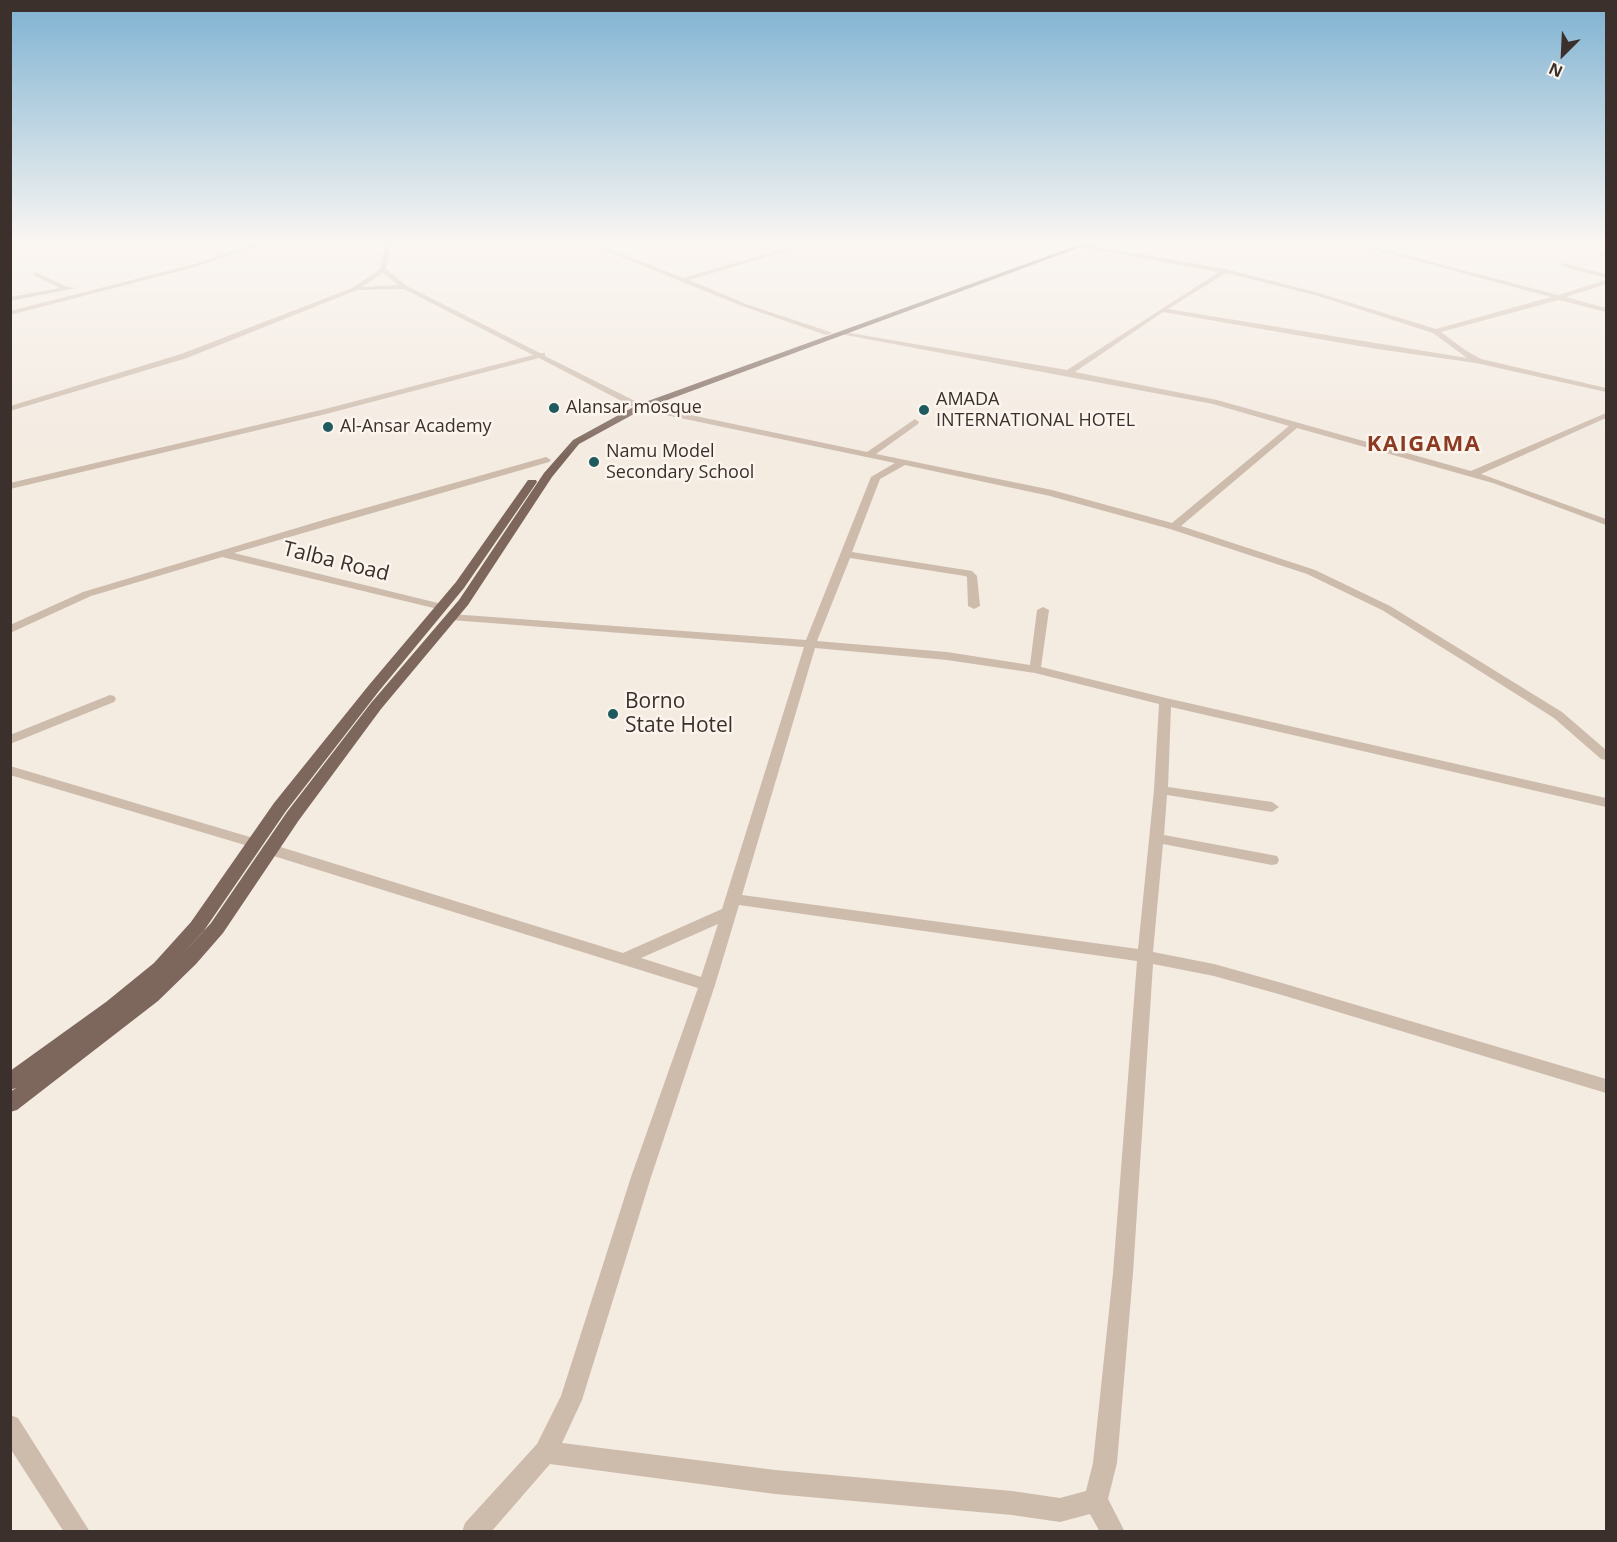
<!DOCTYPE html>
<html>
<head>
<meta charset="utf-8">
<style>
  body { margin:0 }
  #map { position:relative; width:1617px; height:1542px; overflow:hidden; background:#f4ebe1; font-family:"Open Sans",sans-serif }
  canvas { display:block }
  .frame { position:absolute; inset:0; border:12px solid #3b302b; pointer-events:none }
  .north { position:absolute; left:1533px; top:24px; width:60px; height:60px; -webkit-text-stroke:4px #fbf5ee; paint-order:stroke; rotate:204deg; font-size:16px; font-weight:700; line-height:24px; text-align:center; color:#3b302b }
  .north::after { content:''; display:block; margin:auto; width:21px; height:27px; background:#3b302b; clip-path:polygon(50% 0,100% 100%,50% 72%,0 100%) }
</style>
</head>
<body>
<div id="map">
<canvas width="1617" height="1542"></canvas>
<div class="frame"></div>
<div class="north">N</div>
</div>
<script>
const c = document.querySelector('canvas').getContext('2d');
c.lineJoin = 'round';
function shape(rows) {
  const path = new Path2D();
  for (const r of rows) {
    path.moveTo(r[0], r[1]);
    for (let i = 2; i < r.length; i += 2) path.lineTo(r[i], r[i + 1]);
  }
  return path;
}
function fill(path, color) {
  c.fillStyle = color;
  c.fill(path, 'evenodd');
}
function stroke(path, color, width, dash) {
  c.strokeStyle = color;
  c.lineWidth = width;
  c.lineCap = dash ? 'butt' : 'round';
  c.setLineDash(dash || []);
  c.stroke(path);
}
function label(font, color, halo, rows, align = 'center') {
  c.font = font + ' "Open Sans",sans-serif';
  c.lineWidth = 5;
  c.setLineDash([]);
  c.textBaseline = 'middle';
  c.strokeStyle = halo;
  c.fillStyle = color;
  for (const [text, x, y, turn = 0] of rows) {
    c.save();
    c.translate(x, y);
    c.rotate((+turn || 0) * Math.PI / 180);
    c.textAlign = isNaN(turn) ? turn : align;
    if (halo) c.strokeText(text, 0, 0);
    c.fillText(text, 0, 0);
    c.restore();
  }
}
const minor = shape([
  [265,241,273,241,195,267,10,315,10,311,191,265,265,241],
  [386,241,392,241,386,269,407,286,540,353,545,353,545,356,643,405,867,452,915,419,919,422,918,424,876,454,1052,490,1172,523,1289,426,1213,404,840,334,844,332,1067,370,1219,272,1079,247,1081,244,1225,269,1319,293,1436,329,1551,297,1343,241,1351,241,1558,295,1606,280,1606,284,1566,297,1606,308,1606,312,1559,300,1441,332,1465,350,1481,359,1606,388,1606,392,1476,363,1377,349,1163,312,1075,372,1217,400,1471,471,1606,413,1606,418,1481,474,1606,519,1606,525,1493,483,1297,428,1181,526,1315,570,1390,606,1562,712,1606,750,1606,760,1601,759,1554,718,1475,668,1382,610,1307,574,1170,529,1050,496,905,465,880,479,852,552,972,571,977,576,980,606,974,609,968,606,967,577,965,576,850,558,817,641,947,652,1030,665,1037,610,1043,607,1049,610,1041,667,1166,698,1606,798,1606,807,1171,707,1168,787,1272,802,1279,807,1272,812,1167,795,1164,835,1272,855,1277,856,1279,860,1277,864,1272,865,1163,844,1153,952,1214,964,1282,983,1606,1079,1606,1093,1282,995,1214,976,1153,964,1133,1273,1117,1463,1108,1499,1125,1532,1100,1532,1090,1514,1060,1522,1012,1515,775,1494,550,1464,491,1532,462,1532,465,1523,537,1444,561,1396,631,1177,698,988,264,853,262,849,264,845,269,844,274,845,623,953,722,909,804,647,451,620,445,617,451,614,806,640,871,477,895,463,637,409,539,358,326,414,10,489,10,483,325,409,533,355,404,289,357,290,187,358,10,411,10,406,181,354,352,288,380,269,386,241],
  [383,273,398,285,362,287,383,273],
  [1226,273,1315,295,1433,333,1467,358,1168,309,1226,273],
  [815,648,947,660,1035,673,1159,704,1154,790,1138,949,742,895,815,648],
  [739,905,1137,961,1113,1273,1093,1463,1086,1491,1060,1498,1012,1491,775,1470,562,1443,582,1400,651,1177,715,985,739,905],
  [718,924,701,977,641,958,718,924],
  [582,241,589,241,683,278,811,241,819,241,689,280,746,304,833,333,826,335,742,306,582,241],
  [1454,241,1464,241,1470,243,1467,245,1454,241],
  [1602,252,1606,253,1606,257,1600,255,1602,252],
  [1563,263,1606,274,1606,278,1561,266,1563,263],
  [35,272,68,287,76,288,10,301,10,297,60,288,33,275,35,272],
  [546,457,551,460,549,462,234,553,446,605,446,609,442,610,222,557,91,596,10,633,10,625,83,592,330,518,546,457],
  [110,695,114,696,116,699,114,702,10,744,10,735,110,695],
  [10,766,260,840,262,843,255,848,10,775,10,766],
  [10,1415,18,1418,90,1532,64,1532,10,1448,10,1415]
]);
const major = shape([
  [1089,241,1097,241,643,409,579,444,552,477,468,605,381,709,299,820,223,933,196,964,158,1001,17,1110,10,1112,10,1092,16,1088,10,1090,10,1071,106,1002,154,963,191,922,274,803,369,685,456,582,528,480,536,480,537,482,464,588,379,691,286,811,203,932,179,958,211,923,287,812,371,703,459,600,544,473,573,440,637,405,1089,241]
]);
const markers = [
  [554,408,6,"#1f5a5e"],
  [924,410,6,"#1f5a5e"],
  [328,427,6,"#1f5a5e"],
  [594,462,6,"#1f5a5e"],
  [613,714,6,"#1f5a5e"]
];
const farPoinames = [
  ["AMADA",936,400],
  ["INTERNATIONAL HOTEL",936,421],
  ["Alansar mosque",566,408],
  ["Al-Ansar Academy",340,427],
  ["Namu Model",606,452],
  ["Secondary School",606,473]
];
const streetNames = [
  ["Talba Road",336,562,14]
];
const poiNames = [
  ["Borno",625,702],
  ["State Hotel",625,726]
];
const farDistrictnames = [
  ["KAIGAMA",1424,445]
];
fill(minor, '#cdbbac');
fill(major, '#7d675c');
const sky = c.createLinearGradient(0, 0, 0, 456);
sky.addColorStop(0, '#7eb2d2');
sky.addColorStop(0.53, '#faf6f2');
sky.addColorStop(1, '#faf6f200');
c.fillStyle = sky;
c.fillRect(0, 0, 1617, 456);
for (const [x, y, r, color] of markers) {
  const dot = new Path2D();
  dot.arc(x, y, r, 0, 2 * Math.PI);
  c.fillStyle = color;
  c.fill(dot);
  stroke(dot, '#fbf5ee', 2);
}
label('18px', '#3b302b', '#fbf5ee', farPoinames, 'left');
label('21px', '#3b302b', '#fbf5ee', streetNames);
label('21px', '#3b302b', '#fbf5ee', poiNames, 'left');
c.letterSpacing = '1.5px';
label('bold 22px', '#8c3b22', '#fbf5ee', farDistrictnames);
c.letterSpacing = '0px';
</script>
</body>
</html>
